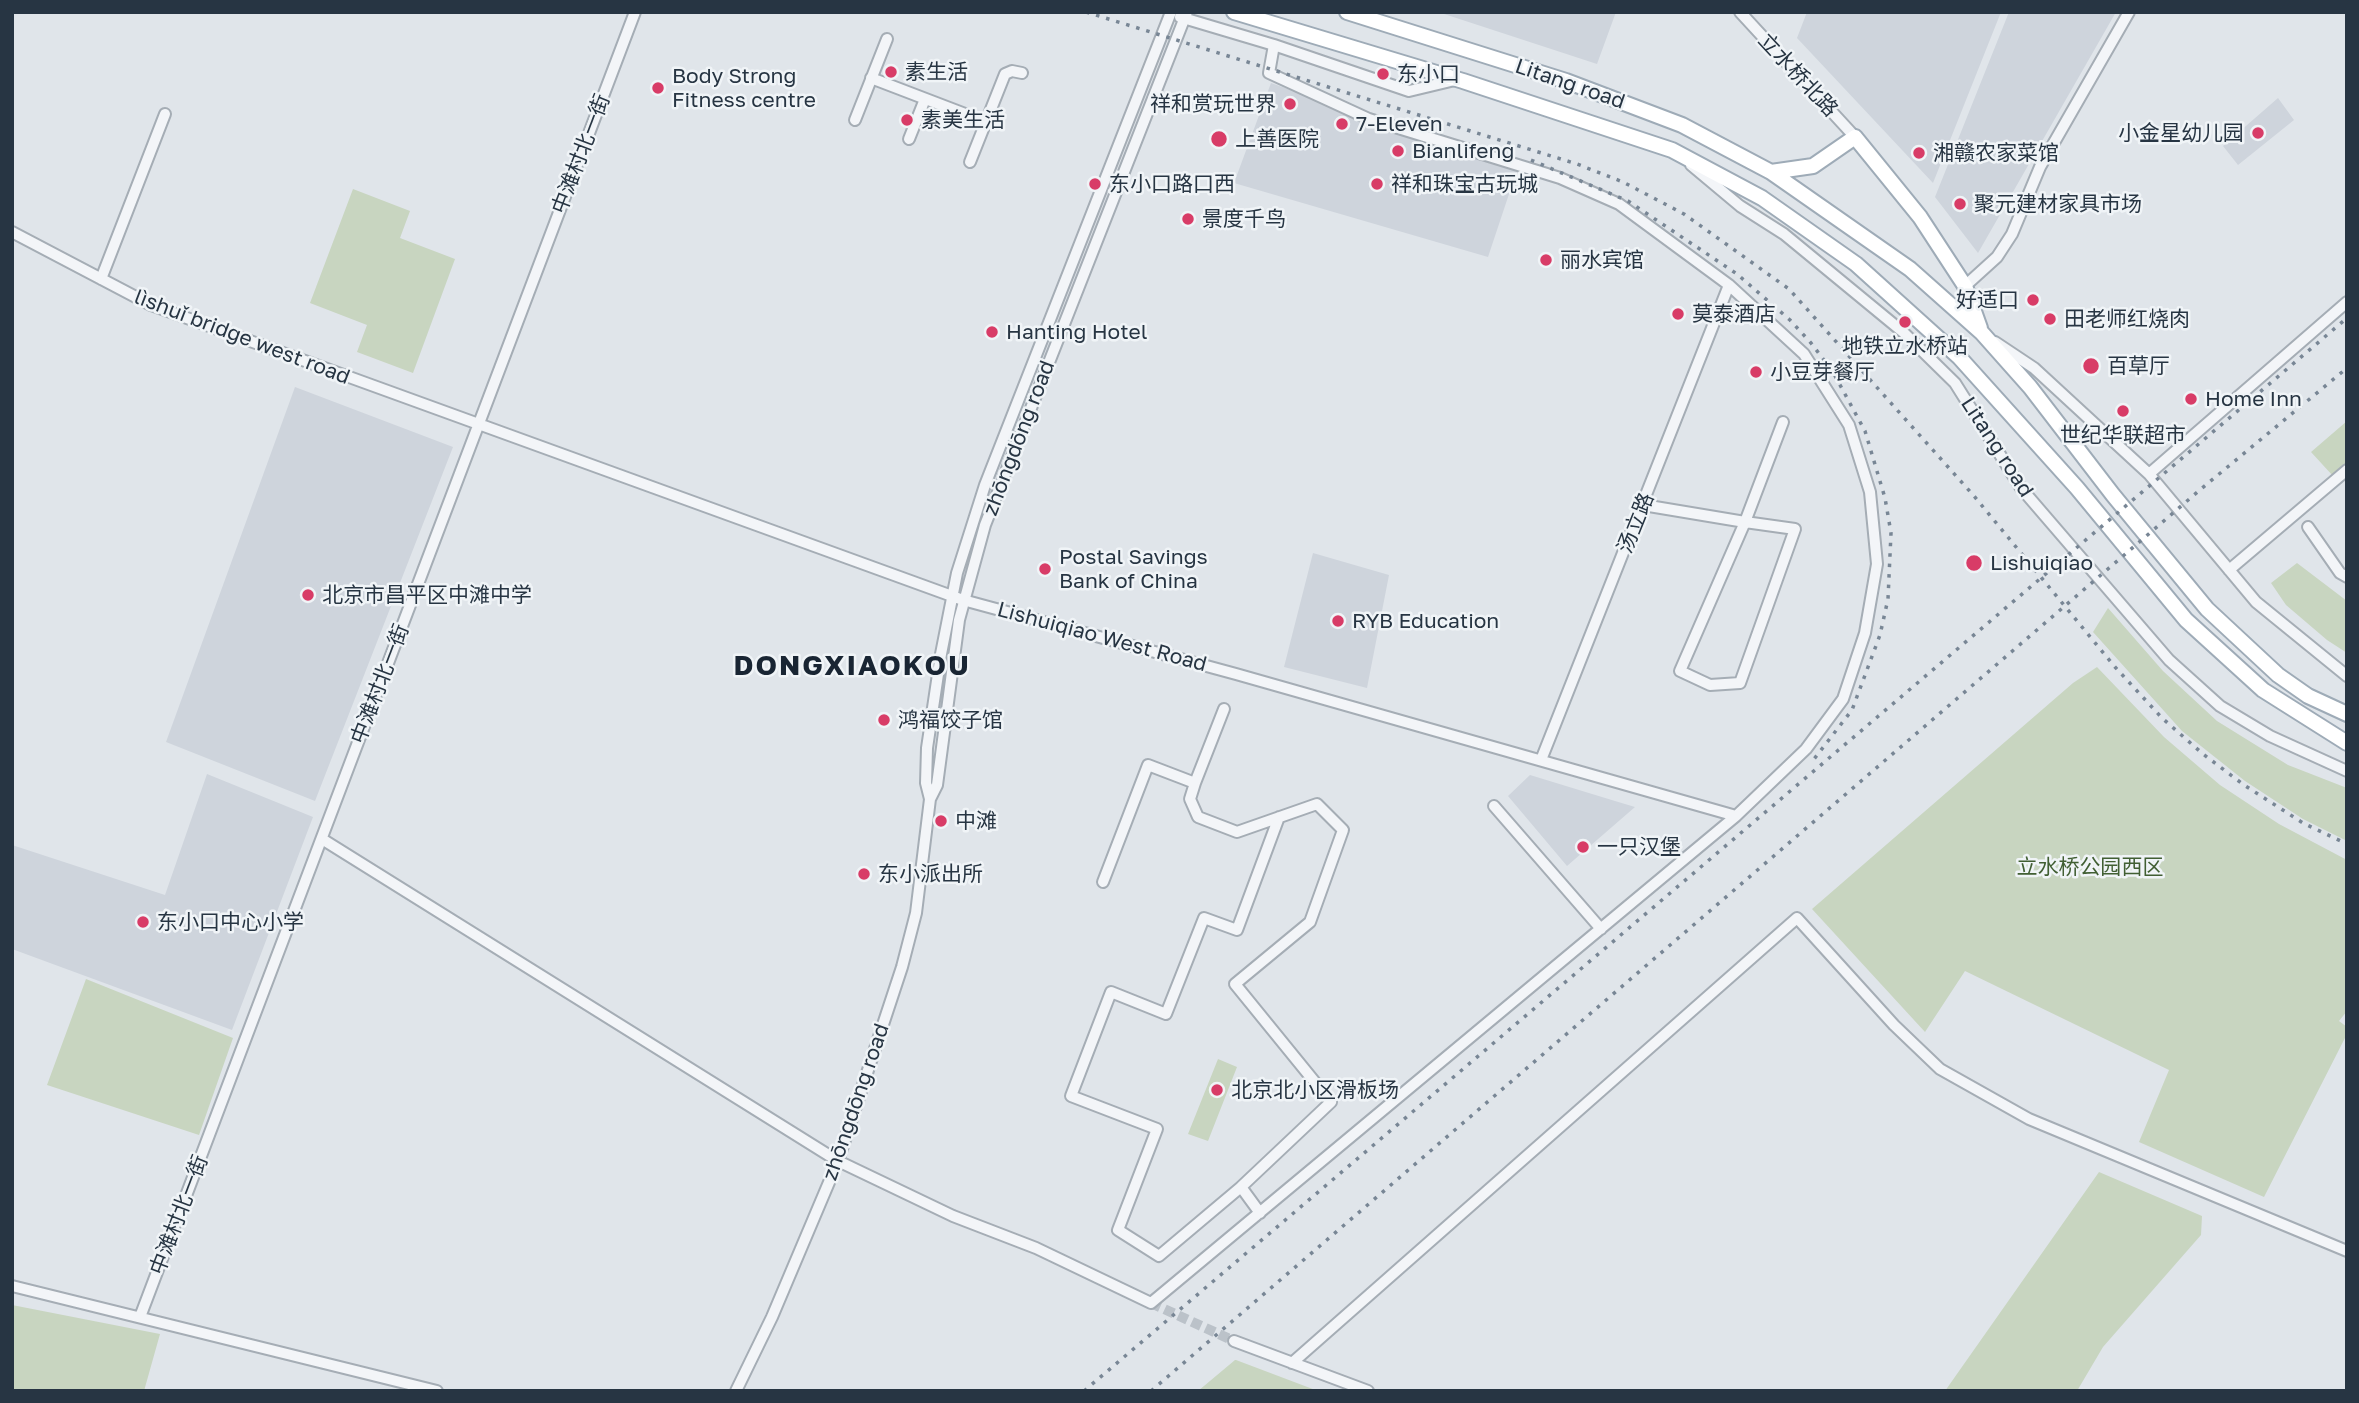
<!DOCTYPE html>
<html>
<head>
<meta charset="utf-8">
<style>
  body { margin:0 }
  #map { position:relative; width:2359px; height:1403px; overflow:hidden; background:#e0e5ea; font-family:"Golos Text",sans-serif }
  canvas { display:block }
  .frame { position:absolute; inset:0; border:14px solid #273543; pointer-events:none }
</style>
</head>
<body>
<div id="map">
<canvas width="2359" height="1403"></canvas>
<div class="frame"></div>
</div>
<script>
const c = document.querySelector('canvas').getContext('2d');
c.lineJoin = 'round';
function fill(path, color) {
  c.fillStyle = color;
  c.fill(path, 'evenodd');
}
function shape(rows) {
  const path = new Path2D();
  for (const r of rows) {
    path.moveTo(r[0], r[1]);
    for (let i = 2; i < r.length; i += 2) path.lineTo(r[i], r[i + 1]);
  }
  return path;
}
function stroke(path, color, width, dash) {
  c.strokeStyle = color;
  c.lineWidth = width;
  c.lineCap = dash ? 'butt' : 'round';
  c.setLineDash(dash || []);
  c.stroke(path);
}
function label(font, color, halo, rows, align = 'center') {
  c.font = font + ' "Golos Text","Noto Sans SC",sans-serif';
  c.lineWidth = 5;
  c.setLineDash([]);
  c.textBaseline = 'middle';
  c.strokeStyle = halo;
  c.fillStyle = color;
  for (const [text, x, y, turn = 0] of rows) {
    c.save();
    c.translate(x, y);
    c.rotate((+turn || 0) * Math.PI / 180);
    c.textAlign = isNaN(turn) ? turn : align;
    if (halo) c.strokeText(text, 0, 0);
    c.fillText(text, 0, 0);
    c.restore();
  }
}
const built = shape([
  [1438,12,1616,12,1597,64],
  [1807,12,2001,12,1933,183,1797,38],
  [2009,12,2116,12,1978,253,1935,197],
  [1271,83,1517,170,1488,257,1234,183],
  [2278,98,2294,120,2238,165,2223,146],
  [295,387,453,447,315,801,166,742],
  [1313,553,1389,575,1367,688,1284,667],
  [207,774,313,817,232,1030,12,949,12,845,165,895],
  [1530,775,1615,801,1635,807,1567,866,1508,796]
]);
const green = shape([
  [353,189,410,211,400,238,455,259,413,373,357,352,367,325,310,303],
  [2347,421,2347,464,2333,476,2311,452],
  [2297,563,2347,601,2347,653,2327,640,2286,605,2271,583],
  [2108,608,2163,671,2217,721,2288,765,2347,788,2347,841,2303,819,2245,781,2182,731,2093,632],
  [2097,667,2164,737,2220,785,2279,824,2347,860,2347,1011,2339,1021,2347,1027,2347,1034,2264,1197,2139,1142,2169,1070,1965,971,1925,1032,1812,909,2073,683],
  [86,979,233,1038,199,1135,47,1085],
  [1218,1059,1237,1067,1208,1141,1188,1134],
  [2099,1172,2202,1216,2201,1235,2103,1347,2077,1391,1945,1391],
  [12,1305,160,1334,144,1391,12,1391],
  [1235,1360,1236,1360,1318,1391,1198,1391]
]);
const minorTunnel = shape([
  [1151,1303,1234,1341]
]);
const minor = shape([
  [1740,12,1855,137],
  [1180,17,1274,45,1409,91,1455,80],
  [871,78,986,122],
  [855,120,887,39],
  [909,139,925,99],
  [970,162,1005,74,1012,71,1022,73],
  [1691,165,1740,206,1784,234,1903,332,1955,383,2021,488,2169,660,2220,706,2270,736,2347,771],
  [12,232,151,305,963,600,1236,674,1736,816],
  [101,279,165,114],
  [1965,286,1997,257,2012,234,2040,167,2129,12],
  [1995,342,2034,368,2149,474,2256,602,2347,676],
  [2149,474,2347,302],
  [1643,505,1745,522,1783,422],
  [1745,522,1795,529,1740,683,1710,685,1680,671,1745,522],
  [2308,527,2340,573,2347,577],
  [2229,570,2347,470],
  [1541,760,1729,285],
  [1195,783,1190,799,1198,817,1237,832,1317,804,1343,830,1310,922,1235,984,1331,1102,1241,1187,1260,1213],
  [930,799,937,785,959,620,985,525,1187,12],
  [1494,806,1601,929],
  [322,839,838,1161,953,1216,1036,1248,1151,1303,1736,816,1806,749,1843,699,1865,633,1877,564,1870,492,1849,425,1804,354,1729,285,1619,204,1560,178,1369,119,1269,73,1274,45],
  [1103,882,1148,765,1195,783,1224,709],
  [1241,1187,1159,1256,1118,1230,1157,1129,1071,1096,1111,992,1166,1014,1204,918,1237,930,1279,817],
  [12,1286,437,1391],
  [140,1317,635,12],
  [1234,1341,1368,1391],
  [1292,1363,1797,918,1894,1025,1940,1069,2029,1119,2347,1251],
  [736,1391,772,1317,838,1161,902,967,916,913,930,799,926,783,927,748,941,654,957,573,985,485,1171,12]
]);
const major = shape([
  [1234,12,1463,81,1672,150,1762,198,1856,264,1959,357,2077,488,2186,620,2263,690,2347,743],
  [1347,12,1566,81,1682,125,1771,172,1910,269,1982,333,2030,387,2113,495,2207,609,2278,675,2308,696,2347,714],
  [1771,172,1813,166,1855,137,1920,217,1965,286,1980,328]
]);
const rail = shape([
  [1086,12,1577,164,1623,182,1684,214,1789,289,1974,496,2115,667,2162,718,2203,754,2244,785,2303,823,2347,844],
  [1531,160,1628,201,1737,274,1790,320,1811,343,1833,372,1865,431,1885,498,1891,533,1888,599,1880,635,1852,710,1811,763],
  [1084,1391,2347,318],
  [1151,1391,2201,489,2347,368]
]);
const markers = [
  [891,72,7,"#d83c67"],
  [1383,74,7,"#d83c67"],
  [658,88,7,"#d83c67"],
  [1290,104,7,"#d83c67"],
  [907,120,7,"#d83c67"],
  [1342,124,7,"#d83c67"],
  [2258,133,7,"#d83c67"],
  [1219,139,9,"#d83c67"],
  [1398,151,7,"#d83c67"],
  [1919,153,7,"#d83c67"],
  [1095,184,7,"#d83c67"],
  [1377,184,7,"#d83c67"],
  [1960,204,7,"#d83c67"],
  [1188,219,7,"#d83c67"],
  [1546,260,7,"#d83c67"],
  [2033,300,7,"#d83c67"],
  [1678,314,7,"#d83c67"],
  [2050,319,7,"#d83c67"],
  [1905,322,7,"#d83c67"],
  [992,332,7,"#d83c67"],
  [2091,366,9,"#d83c67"],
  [1756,372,7,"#d83c67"],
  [2191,399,7,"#d83c67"],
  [2123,411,7,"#d83c67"],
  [1974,563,9,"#d83c67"],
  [1045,569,7,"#d83c67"],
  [308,595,7,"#d83c67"],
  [1338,621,7,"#d83c67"],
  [884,720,7,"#d83c67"],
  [941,821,7,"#d83c67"],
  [1583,847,7,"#d83c67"],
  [864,874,7,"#d83c67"],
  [143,922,7,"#d83c67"],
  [1217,1090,7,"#d83c67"]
];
const poiNames = [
  ["素生活",905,72],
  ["东小口",1397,74],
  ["Body Strong",672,76],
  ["Fitness centre",672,100],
  ["祥和赏玩世界",1276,104,"right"],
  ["素美生活",921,120],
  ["7-Eleven",1356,124],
  ["小金星幼儿园",2244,133,"right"],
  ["上善医院",1235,139],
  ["Bianlifeng",1412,151],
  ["湘赣农家菜馆",1933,153],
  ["东小口路口西",1109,184],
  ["祥和珠宝古玩城",1391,184],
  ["聚元建材家具市场",1974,204],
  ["景度千鸟",1202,219],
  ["丽水宾馆",1560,260],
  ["好适口",2019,300,"right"],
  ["莫泰酒店",1692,314],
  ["田老师红烧肉",2064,319],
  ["Hanting Hotel",1006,332],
  ["地铁立水桥站",1905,346,"center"],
  ["百草厅",2107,366],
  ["小豆芽餐厅",1770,372],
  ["Home Inn",2205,399],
  ["世纪华联超市",2123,435,"center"],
  ["Postal Savings",1059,557],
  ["Bank of China",1059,581],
  ["Lishuiqiao",1990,563],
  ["北京市昌平区中滩中学",322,595],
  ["RYB Education",1352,621],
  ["鸿福饺子馆",898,720],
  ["中滩",955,821],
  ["一只汉堡",1597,847],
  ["东小派出所",878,874],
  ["东小口中心小学",157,922],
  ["北京北小区滑板场",1231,1090]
];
const streetNames = [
  ["立水桥北路",1798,75,47],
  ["Litang road",1570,84,19],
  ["中滩村北一街",581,154,-69],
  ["lìshuǐ bridge west road",242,337,21],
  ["zhōngdōng road",1019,438,-69],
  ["Litang road",1997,447,57],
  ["汤立路",1636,523,-68],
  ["Lishuiqiao West Road",1102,637,15],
  ["中滩村北一街",380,684,-69],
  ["zhōngdōng road",856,1102,-71],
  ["中滩村北一街",179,1215,-69]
];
const parkNames = [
  ["立水桥公园西区",2090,867]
];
const districtNames = [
  ["DONGXIAOKOU",852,666]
];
fill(built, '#ced4dc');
fill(green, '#c8d5c0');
stroke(minorTunnel, '#bbc2c9', 10, [10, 5]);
stroke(minor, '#a5adb5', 14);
stroke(major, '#9eabb7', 18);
stroke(minor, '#f3f5f8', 10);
stroke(major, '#fff', 14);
stroke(rail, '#788695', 3.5, [3.5, 7]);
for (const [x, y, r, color] of markers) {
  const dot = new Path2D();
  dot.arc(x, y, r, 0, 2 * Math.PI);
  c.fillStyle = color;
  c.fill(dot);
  stroke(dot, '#f0f4f7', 2.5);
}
label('21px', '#273543', '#f0f4f7', poiNames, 'left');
label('21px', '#273543', '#f0f4f7', streetNames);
label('21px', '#415f33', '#f0f4f7', parkNames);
c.letterSpacing = '2px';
label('bold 28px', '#192533', '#f0f4f7', districtNames);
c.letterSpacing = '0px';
</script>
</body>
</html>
